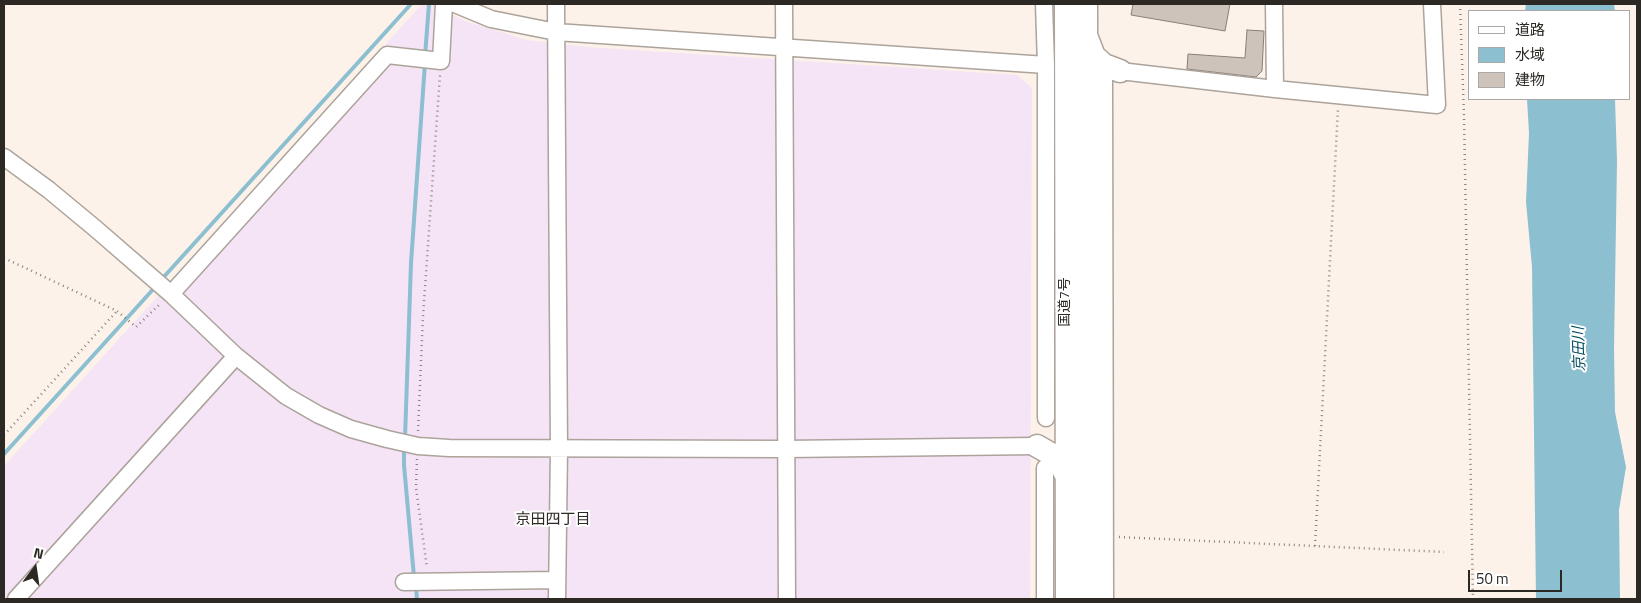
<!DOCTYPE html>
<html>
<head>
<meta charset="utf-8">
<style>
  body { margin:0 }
  #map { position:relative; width:1641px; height:603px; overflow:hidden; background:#fcf2ea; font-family:"Titillium Web","Noto Sans JP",sans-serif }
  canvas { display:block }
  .frame { position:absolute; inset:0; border:5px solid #2c2925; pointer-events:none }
  .legend { position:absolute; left:1468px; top:10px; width:162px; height:90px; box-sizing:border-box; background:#fff; border:1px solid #aba9a8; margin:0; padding:6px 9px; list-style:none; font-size:15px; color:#2c2925 }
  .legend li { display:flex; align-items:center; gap:10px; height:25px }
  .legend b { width:25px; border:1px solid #aba9a8 }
  .north { position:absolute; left:10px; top:543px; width:50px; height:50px; -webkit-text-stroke:4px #fff; paint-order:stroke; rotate:14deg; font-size:14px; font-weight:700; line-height:20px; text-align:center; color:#2c2925 }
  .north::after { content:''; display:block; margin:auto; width:18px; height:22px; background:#2c2925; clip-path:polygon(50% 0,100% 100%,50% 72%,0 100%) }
  .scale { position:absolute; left:1468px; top:570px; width:94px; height:22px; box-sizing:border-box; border:2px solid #2c2925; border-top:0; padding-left:6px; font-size:15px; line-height:18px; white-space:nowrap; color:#2c2925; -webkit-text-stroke:4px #fff; paint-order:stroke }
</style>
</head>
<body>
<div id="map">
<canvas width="1641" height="603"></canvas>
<div class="frame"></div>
<ul class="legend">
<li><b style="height:6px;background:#fff"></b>道路</li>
<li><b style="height:14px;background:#8cbfd0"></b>水域</li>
<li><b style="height:14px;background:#cdc3bb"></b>建物</li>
</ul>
<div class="north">N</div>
<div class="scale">50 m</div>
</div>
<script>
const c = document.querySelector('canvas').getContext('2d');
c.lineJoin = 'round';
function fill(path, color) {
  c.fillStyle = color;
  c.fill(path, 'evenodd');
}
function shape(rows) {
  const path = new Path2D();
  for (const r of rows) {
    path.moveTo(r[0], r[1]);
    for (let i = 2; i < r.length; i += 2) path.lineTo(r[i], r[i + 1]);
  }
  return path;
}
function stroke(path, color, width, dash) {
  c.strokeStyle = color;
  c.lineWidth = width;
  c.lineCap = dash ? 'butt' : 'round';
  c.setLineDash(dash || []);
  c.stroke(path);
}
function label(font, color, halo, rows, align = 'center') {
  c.font = font + ' "Titillium Web","Noto Sans JP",sans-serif';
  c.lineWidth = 4;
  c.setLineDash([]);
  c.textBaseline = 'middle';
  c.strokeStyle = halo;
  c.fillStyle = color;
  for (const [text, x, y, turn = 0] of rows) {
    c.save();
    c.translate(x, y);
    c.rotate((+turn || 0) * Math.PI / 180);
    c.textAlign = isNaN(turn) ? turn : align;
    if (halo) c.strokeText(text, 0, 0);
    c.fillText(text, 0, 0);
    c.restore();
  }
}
const industrial = shape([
  [422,4,431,4,465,21,527,40,588,47,1017,75,1032,88,1030,599,4,599,4,466]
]);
const water = shape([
  [1526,4,1614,4,1615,11,1525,11],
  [1527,99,1615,99,1617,161,1614,348,1615,412,1626,467,1619,510,1620,599,1536,599,1532,267,1526,202,1529,133]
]);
const stream = shape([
  [425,56,429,4],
  [161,280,411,4],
  [405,438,411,263,425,63],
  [404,447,404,465,414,577],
  [4,454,157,285],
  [416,587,417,599]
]);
const building = shape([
  [1133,4,1230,4,1225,31,1131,15,1133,4],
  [1247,30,1264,31,1262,71,1256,77,1187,69,1188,54,1245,58,1247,30]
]);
const path = shape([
  [1460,4,1464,115,1473,599],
  [4,258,117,311,136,327,161,303],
  [418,431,423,316,440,75],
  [4,435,117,311],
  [417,459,416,488,427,568],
  [1119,537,1444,552],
  [1315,546,1338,109]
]);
const minor = shape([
  [455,4,491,19,556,32,1046,65],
  [556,4,559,449,557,599],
  [784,4,787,599],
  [1044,4,1046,65,1046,418],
  [1274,4,1275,89],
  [1120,71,1275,89,1437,105,1432,4],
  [1104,77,1105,599],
  [4,157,49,190,96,229,171,294,236,356,286,396,319,415,351,429,387,439,418,446,449,448,785,449,1037,446],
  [171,294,387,55,441,61,444,4],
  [404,582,557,580],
  [16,599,236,356],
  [1045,599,1045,468]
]);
const highway = shape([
  [1066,4,1067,599],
  [1086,4,1087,599],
  [1087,38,1094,56,1104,65,1120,71],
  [1037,446,1051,454,1060,463,1067,477]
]);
const streetNames = [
  ["国道7号",1066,302,-90]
];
const waterNames = [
  ["京田川",1580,349,-92]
];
const neighbourhoodNames = [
  ["京田四丁目",553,520]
];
fill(industrial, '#f5e4f6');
fill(water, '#8cbfd0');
stroke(stream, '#8cbfd0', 4);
fill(building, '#cdc3bb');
stroke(building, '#887f78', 1);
stroke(minor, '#aca39b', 19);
stroke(highway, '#aca39b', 25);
stroke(path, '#8b857f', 2.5, [1, 4]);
stroke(minor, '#fff', 16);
stroke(highway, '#fff', 22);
label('14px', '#2c2925', '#fff', streetNames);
label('italic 15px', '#004c5f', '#fff', waterNames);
label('15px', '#2c2925', '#fff', neighbourhoodNames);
</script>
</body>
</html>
